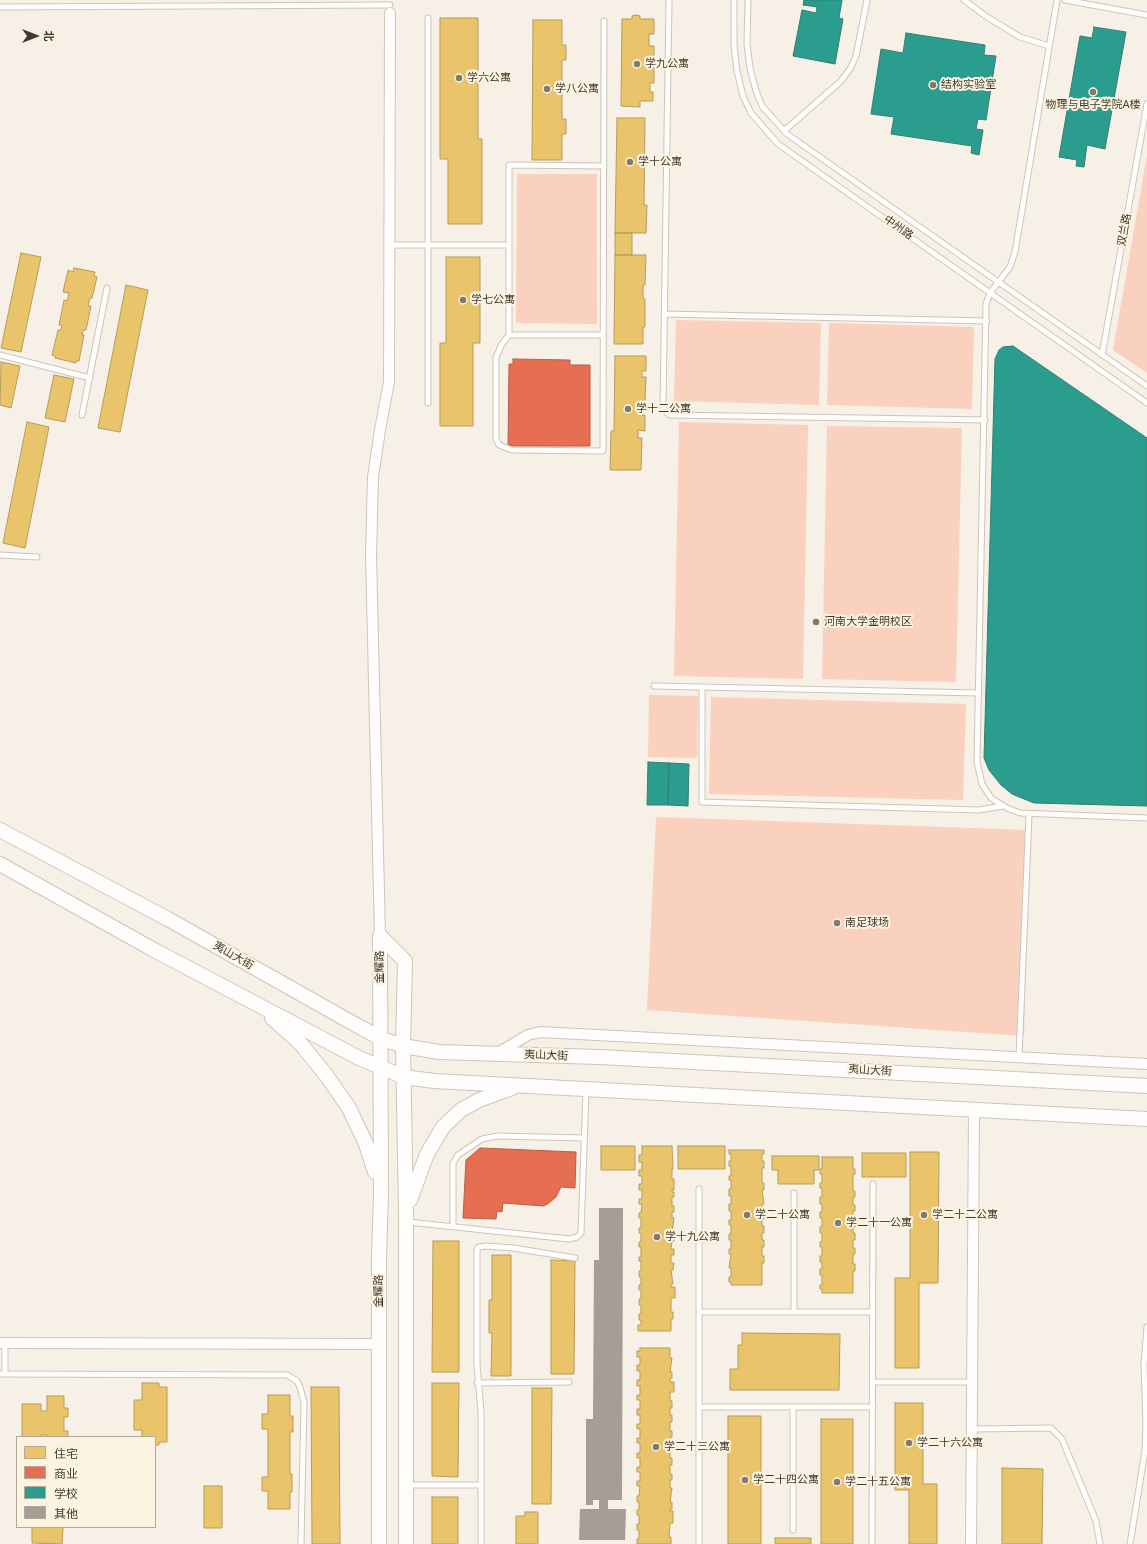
<!DOCTYPE html>
<html>
<head>
<meta charset="utf-8">
<style>
  body { margin:0 }
  #map { position:relative; width:1147px; height:1544px; overflow:hidden; background:#f6f0e6; font-family:Roboto,"Noto Sans SC",sans-serif }
  canvas { display:block }
  .legend { position:absolute; left:16px; top:1436px; width:140px; height:92px; box-sizing:border-box; background:#fcf2e0; border:1px solid #b1a999; margin:0; padding:5px 7px; list-style:none; font-size:12px; color:#413b2f }
  .legend li { display:flex; align-items:center; gap:8px; height:20px }
  .legend b { width:20px; border:1px solid #b1a999 }
  .north { position:absolute; left:16px; top:16px; width:40px; height:40px; -webkit-text-stroke:3px #fcf2e0; paint-order:stroke; rotate:90deg; font-size:11px; font-weight:700; line-height:16px; text-align:center; color:#413b2f }
  .north::after { content:''; display:block; margin:auto; width:14px; height:18px; background:#413b2f; clip-path:polygon(50% 0,100% 100%,50% 72%,0 100%) }
</style>
</head>
<body>
<div id="map">
<canvas width="1147" height="1544"></canvas>
<ul class="legend">
<li><b style="height:11px;background:#e9c46a"></b>住宅</li>
<li><b style="height:11px;background:#e76f51"></b>商业</li>
<li><b style="height:11px;background:#2a9d8f"></b>学校</li>
<li><b style="height:11px;background:#a59e96"></b>其他</li>
</ul>
<div class="north">北</div>
</div>
<script>
const c = document.querySelector('canvas').getContext('2d');
c.lineJoin = 'round';
function fill(path, color) {
  c.fillStyle = color;
  c.fill(path, 'evenodd');
}
function shape(rows) {
  const path = new Path2D();
  for (const r of rows) {
    path.moveTo(r[0], r[1]);
    for (let i = 2; i < r.length; i += 2) path.lineTo(r[i], r[i + 1]);
  }
  return path;
}
function stroke(path, color, width, dash) {
  c.strokeStyle = color;
  c.lineWidth = width;
  c.lineCap = dash ? 'butt' : 'round';
  c.setLineDash(dash || []);
  c.stroke(path);
}
function label(font, color, halo, rows, align = 'center') {
  c.font = font + ' Roboto,"Noto Sans SC",sans-serif';
  c.lineWidth = 4;
  c.setLineDash([]);
  c.textBaseline = 'middle';
  c.strokeStyle = halo;
  c.fillStyle = color;
  for (const [text, x, y, turn = 0] of rows) {
    c.save();
    c.translate(x, y);
    c.rotate((+turn || 0) * Math.PI / 180);
    c.textAlign = isNaN(turn) ? turn : align;
    if (halo) c.strokeText(text, 0, 0);
    c.fillText(text, 0, 0);
    c.restore();
  }
}
const green = shape([
  [1147,155,1147,373,1113,350],
  [517,174,597,174,597,324,516,323],
  [676,320,821,323,819,405,674,401],
  [829,323,974,327,972,409,827,405],
  [679,422,808,425,803,679,674,676],
  [827,426,962,428,956,682,822,679],
  [649,695,698,696,697,758,648,757],
  [711,697,966,704,963,800,709,794],
  [656,817,1029,830,1024,1036,647,1010]
]);
const homes = shape([
  [636,15,640,16,640,19,654,19,654,34,649,34,649,46,654,46,654,83,650,83,650,92,653,92,653,101,640,101,640,107,621,106,622,19,632,19,632,16,636,15],
  [440,18,478,18,478,139,482,139,482,224,448,224,448,159,440,159,440,18],
  [533,20,562,20,562,45,566,45,566,60,562,60,562,119,566,119,566,134,562,134,562,160,532,160,533,20],
  [617,118,645,118,644,205,647,205,646,233,615,233,617,118],
  [615,233,632,233,632,255,615,255,615,233],
  [21,253,41,257,21,352,1,348,21,253],
  [615,255,646,255,645,285,643,285,643,299,645,299,645,327,643,327,643,344,614,344,615,255],
  [446,257,480,257,480,343,473,343,473,426,440,426,440,343,446,343,446,257],
  [74,268,95,272,94,276,97,277,92,298,90,298,88,306,91,306,86,330,83,330,82,335,84,335,79,361,76,361,76,363,55,358,55,356,52,355,58,330,61,330,62,325,59,325,64,300,67,301,69,293,63,292,68,270,73,272,74,268],
  [126,285,148,290,120,432,98,428,126,285],
  [615,356,646,356,646,371,642,371,642,377,646,377,645,403,643,403,642,415,645,415,645,431,638,430,638,438,642,438,641,470,610,470,611,431,614,431,615,356],
  [1,362,20,366,11,408,0,405,1,362],
  [54,375,74,379,65,422,45,418,54,375],
  [27,422,49,427,25,548,3,543,27,422],
  [601,1146,635,1146,635,1170,601,1170,601,1146],
  [642,1146,672,1146,673,1169,672,1169,672,1179,674,1179,674,1190,672,1190,672,1192,674,1192,674,1197,672,1197,672,1206,674,1206,674,1212,672,1212,672,1218,674,1218,672,1233,674,1233,674,1241,672,1241,671,1249,674,1249,674,1255,671,1255,671,1263,674,1263,673,1270,671,1270,673,1284,671,1284,671,1287,675,1287,675,1298,671,1298,671,1312,673,1312,673,1319,671,1319,671,1331,638,1331,638,1325,641,1325,641,1320,639,1320,639,1314,641,1314,641,1305,639,1305,639,1299,641,1299,641,1290,639,1290,639,1285,641,1285,641,1277,639,1277,639,1271,641,1271,641,1261,639,1261,639,1257,641,1257,641,1247,639,1247,639,1242,641,1242,641,1233,639,1233,639,1228,641,1228,641,1218,639,1218,639,1213,641,1213,642,1204,639,1204,639,1199,642,1199,642,1190,639,1190,639,1184,642,1184,642,1176,639,1176,639,1170,642,1170,642,1162,639,1162,639,1155,642,1155,642,1146],
  [678,1146,725,1146,725,1169,678,1169,678,1146],
  [729,1150,764,1150,764,1154,762,1154,762,1161,764,1161,764,1168,762,1168,762,1183,764,1183,764,1190,762,1190,764,1204,762,1204,762,1212,764,1212,764,1219,762,1219,762,1226,764,1226,764,1233,762,1233,762,1240,764,1240,764,1247,762,1247,762,1256,764,1256,764,1263,762,1263,762,1285,731,1285,731,1282,729,1282,729,1277,731,1277,731,1268,729,1268,731,1254,729,1254,729,1249,731,1249,731,1240,729,1240,729,1234,731,1234,731,1225,729,1225,729,1220,731,1220,731,1211,729,1211,729,1204,731,1204,731,1196,729,1196,729,1189,731,1189,731,1180,729,1180,729,1176,731,1176,731,1166,729,1166,729,1161,731,1161,731,1154,729,1154,729,1150],
  [910,1152,939,1152,938,1283,919,1283,919,1368,895,1368,895,1278,910,1278,910,1152],
  [862,1153,906,1153,906,1177,862,1177,862,1153],
  [772,1156,819,1156,819,1170,814,1170,814,1184,778,1184,778,1170,772,1170,772,1156],
  [822,1157,853,1157,853,1169,855,1169,855,1174,853,1174,853,1191,855,1191,855,1197,853,1197,853,1205,855,1205,855,1211,853,1211,853,1219,855,1219,855,1227,853,1227,853,1233,855,1233,855,1240,853,1240,853,1248,855,1248,855,1254,853,1254,853,1264,855,1264,855,1271,853,1271,853,1293,822,1293,822,1289,820,1289,820,1285,822,1285,822,1275,820,1275,820,1269,822,1269,822,1262,820,1262,820,1256,822,1256,822,1247,820,1247,820,1242,822,1242,822,1233,820,1233,820,1227,822,1227,822,1218,820,1218,820,1212,822,1212,822,1204,820,1204,820,1197,822,1197,822,1188,820,1188,820,1183,822,1183,822,1174,820,1174,820,1169,822,1169,822,1157],
  [433,1241,459,1241,459,1372,432,1372,433,1241],
  [492,1255,511,1255,511,1376,491,1376,492,1333,489,1333,489,1300,492,1300,492,1255],
  [551,1260,575,1261,574,1374,551,1374,551,1260],
  [742,1333,840,1334,839,1390,730,1390,730,1369,738,1369,738,1345,742,1345,742,1333],
  [640,1348,670,1348,670,1358,672,1358,670,1372,672,1372,672,1378,670,1378,670,1382,674,1382,674,1392,670,1392,670,1401,672,1401,672,1408,670,1408,670,1415,672,1415,672,1422,670,1422,670,1431,672,1431,672,1437,670,1437,670,1443,672,1443,672,1451,670,1451,670,1458,672,1458,672,1465,670,1465,670,1474,672,1474,672,1480,670,1480,670,1488,672,1488,670,1502,672,1502,672,1509,670,1509,670,1511,673,1511,673,1523,670,1523,669,1537,671,1537,671,1544,637,1544,637,1539,639,1539,639,1530,637,1530,637,1524,639,1524,639,1515,637,1515,637,1510,639,1510,639,1502,637,1502,637,1496,639,1496,640,1486,637,1486,637,1481,640,1481,640,1472,637,1472,637,1467,640,1467,640,1458,637,1458,637,1453,640,1453,640,1443,637,1443,637,1438,640,1438,640,1429,637,1429,637,1424,640,1424,640,1415,637,1415,637,1409,640,1409,640,1400,637,1400,637,1395,640,1395,640,1386,637,1386,637,1380,640,1380,640,1371,637,1371,637,1365,640,1365,640,1357,637,1357,637,1351,640,1351,640,1348],
  [142,1383,159,1383,159,1387,167,1387,167,1442,159,1442,159,1445,155,1445,155,1437,142,1437,142,1430,134,1430,134,1400,142,1400,142,1383],
  [432,1383,459,1383,458,1477,432,1476,432,1383],
  [311,1387,339,1387,340,1544,312,1544,311,1387],
  [532,1388,552,1388,551,1504,532,1504,532,1388],
  [268,1395,290,1395,290,1416,293,1416,293,1432,290,1432,290,1474,292,1474,292,1492,290,1492,290,1509,268,1509,268,1491,262,1491,262,1477,268,1477,268,1429,262,1429,262,1414,268,1414,268,1395],
  [47,1396,64,1396,64,1408,68,1408,68,1417,64,1417,64,1431,68,1431,68,1437,47,1437,47,1435,41,1435,41,1437,22,1437,22,1404,41,1404,41,1411,47,1411,47,1396],
  [895,1403,923,1403,923,1484,937,1484,937,1544,909,1544,909,1490,895,1490,895,1403],
  [728,1416,761,1416,761,1544,728,1544,728,1416],
  [821,1419,853,1419,853,1544,821,1544,821,1419],
  [1002,1468,1043,1469,1042,1544,1002,1544,1002,1468],
  [204,1486,222,1486,222,1528,204,1528,204,1486],
  [432,1497,458,1497,458,1544,432,1544,432,1497],
  [525,1512,538,1512,538,1544,516,1544,516,1516,525,1516,525,1512],
  [32,1527,63,1527,62,1544,32,1543,32,1527],
  [775,1538,811,1538,811,1544,775,1544,775,1538]
]);
const shops = shape([
  [513,359,570,360,570,365,590,365,590,446,508,446,509,364,513,364,513,359],
  [480,1148,576,1152,575,1188,561,1187,556,1197,549,1203,544,1206,503,1203,502,1212,497,1211,496,1219,463,1218,466,1160,480,1148]
]);
const schools = shape([
  [804,0,842,0,839,18,843,19,835,64,793,56,802,10,816,13,817,7,803,5,804,0],
  [1094,27,1126,32,1105,149,1087,145,1084,167,1076,166,1077,160,1059,157,1080,36,1092,38,1094,27],
  [906,33,985,45,984,55,996,56,986,120,978,119,976,129,983,130,979,155,971,153,972,146,891,134,894,117,871,114,881,49,903,53,906,33],
  [1013,346,1147,438,1147,806,1034,803,1012,794,1001,785,989,770,984,758,995,359,999,350,1003,347,1013,346],
  [648,762,669,763,668,805,647,805,648,762],
  [669,763,689,764,688,806,668,805,669,763]
]);
const building = shape([
  [599,1208,623,1208,622,1500,608,1500,608,1509,626,1509,625,1540,579,1540,580,1509,599,1509,599,1500,593,1500,593,1505,586,1505,586,1419,593,1419,594,1260,599,1260]
]);
const service = shape([
  [669,0,663,407,666,412,670,415,985,420],
  [734,0,734,45,737,71,743,96,751,113,778,144,1147,403],
  [748,0,747,44,750,68,756,91,762,106,787,134,1147,386],
  [964,0,987,17,1020,37,1049,46],
  [1057,0,1015,252,1010,267,990,293,986,304,977,762,982,784,991,798,1007,808,1020,813,1147,818],
  [1065,0,1147,15],
  [0,7,390,5],
  [784,131,840,82,850,69,856,56,867,0],
  [390,245,509,245],
  [665,314,987,321],
  [509,335,502,344,496,357,496,439,499,445,512,450,603,451,604,21],
  [603,335,509,335,509,165,604,166],
  [0,355,90,378],
  [1102,355,1147,104],
  [428,403,428,18],
  [82,415,107,288],
  [0,555,37,557],
  [654,686,979,693],
  [702,687,702,802,979,810,1003,806],
  [1019,1057,1029,814],
  [408,1222,569,1239,577,1237,581,1233,586,1091],
  [453,1226,453,1163,458,1155,482,1139,497,1136,584,1138],
  [699,1312,873,1312],
  [794,1312,794,1193],
  [0,1374,287,1375,297,1381,300,1387,304,1403,301,1544],
  [5,1374,5,1343],
  [873,1382,972,1382],
  [477,1383,569,1382],
  [699,1407,873,1407],
  [972,1429,1051,1428,1062,1439,1096,1521,1100,1544],
  [407,1485,480,1485],
  [793,1530,793,1407],
  [481,1544,481,1412,477,1364,477,1249,479,1247,486,1246,513,1248,575,1258],
  [699,1544,699,1189],
  [872,1544,873,1184],
  [1130,1544,1145,1451,1146,1424,1144,1365,1147,1327]
]);
const minor = shape([
  [380,936,371,555,373,477,380,430,389,382,390,13],
  [496,1054,528,1035,540,1032,1147,1064],
  [0,1343,379,1344],
  [971,1544,974,1110]
]);
const secondary = shape([
  [0,830,168,919,349,1021,380,1038,403,1046,439,1052,599,1057,1147,1086],
  [0,864,154,950,359,1058,404,1077,434,1081,1147,1119],
  [380,936,405,961,403,1046,406,1214,406,1544],
  [272,1018,301,1044,326,1075,349,1108,366,1144,375,1172],
  [410,1200,427,1154,443,1127,461,1110,479,1100,512,1088],
  [379,1544,379,1258,381,1194,380,936]
]);
const markers = [
  [637,64,4,"#807a6f"],
  [459,78,4,"#807a6f"],
  [933,85,4,"#807a6f"],
  [547,89,4,"#807a6f"],
  [1093,92,4,"#807a6f"],
  [630,162,4,"#807a6f"],
  [463,300,4,"#807a6f"],
  [628,409,4,"#807a6f"],
  [816,622,4,"#807a6f"],
  [837,923,4,"#807a6f"],
  [747,1215,4,"#807a6f"],
  [924,1215,4,"#807a6f"],
  [838,1223,4,"#807a6f"],
  [657,1237,4,"#807a6f"],
  [909,1443,4,"#807a6f"],
  [656,1447,4,"#807a6f"],
  [745,1480,4,"#807a6f"],
  [837,1482,4,"#807a6f"]
];
const poiNames = [
  ["学九公寓",645,64],
  ["学六公寓",467,78],
  ["结构实验室",941,85],
  ["学八公寓",555,89],
  ["物理与电子学院A楼",1093,105,"center"],
  ["学十公寓",638,162],
  ["学七公寓",471,300],
  ["学十二公寓",636,409],
  ["河南大学金明校区",824,622],
  ["南足球场",845,923],
  ["学二十公寓",755,1215],
  ["学二十二公寓",932,1215],
  ["学二十一公寓",846,1223],
  ["学十九公寓",665,1237],
  ["学二十六公寓",917,1443],
  ["学二十三公寓",664,1447],
  ["学二十四公寓",753,1480],
  ["学二十五公寓",845,1482]
];
const streetNames = [
  ["中州路",898,228,35],
  ["双兰路",1125,230,-80],
  ["夷山大街",233,956,30],
  ["金耀路",380,967,-90],
  ["夷山大街",546,1056,2],
  ["夷山大街",870,1071,3],
  ["金耀路",379,1291,-90]
];
fill(green, '#fad0be');
fill(homes, '#e9c46a');
stroke(homes, '#b79b58', 1);
fill(shops, '#e76f51');
stroke(shops, '#b55f47', 1);
fill(schools, '#2a9d8f');
stroke(schools, '#318072', 1);
fill(building, '#a59e96');
stroke(service, '#cbc6bc', 7);
stroke(minor, '#cbc6bc', 12);
stroke(secondary, '#cbc6bc', 16);
stroke(service, '#fefdfb', 5);
stroke(minor, '#fefdfb', 10);
stroke(secondary, '#fefdfb', 14);
for (const [x, y, r, color] of markers) {
  const dot = new Path2D();
  dot.arc(x, y, r, 0, 2 * Math.PI);
  c.fillStyle = color;
  c.fill(dot);
  stroke(dot, '#fcf2e0', 1.5);
}
label('11px', '#413b2f', '#fcf2e0', poiNames, 'left');
label('11px', '#413b2f', '#fcf2e0', streetNames);
</script>
</body>
</html>
